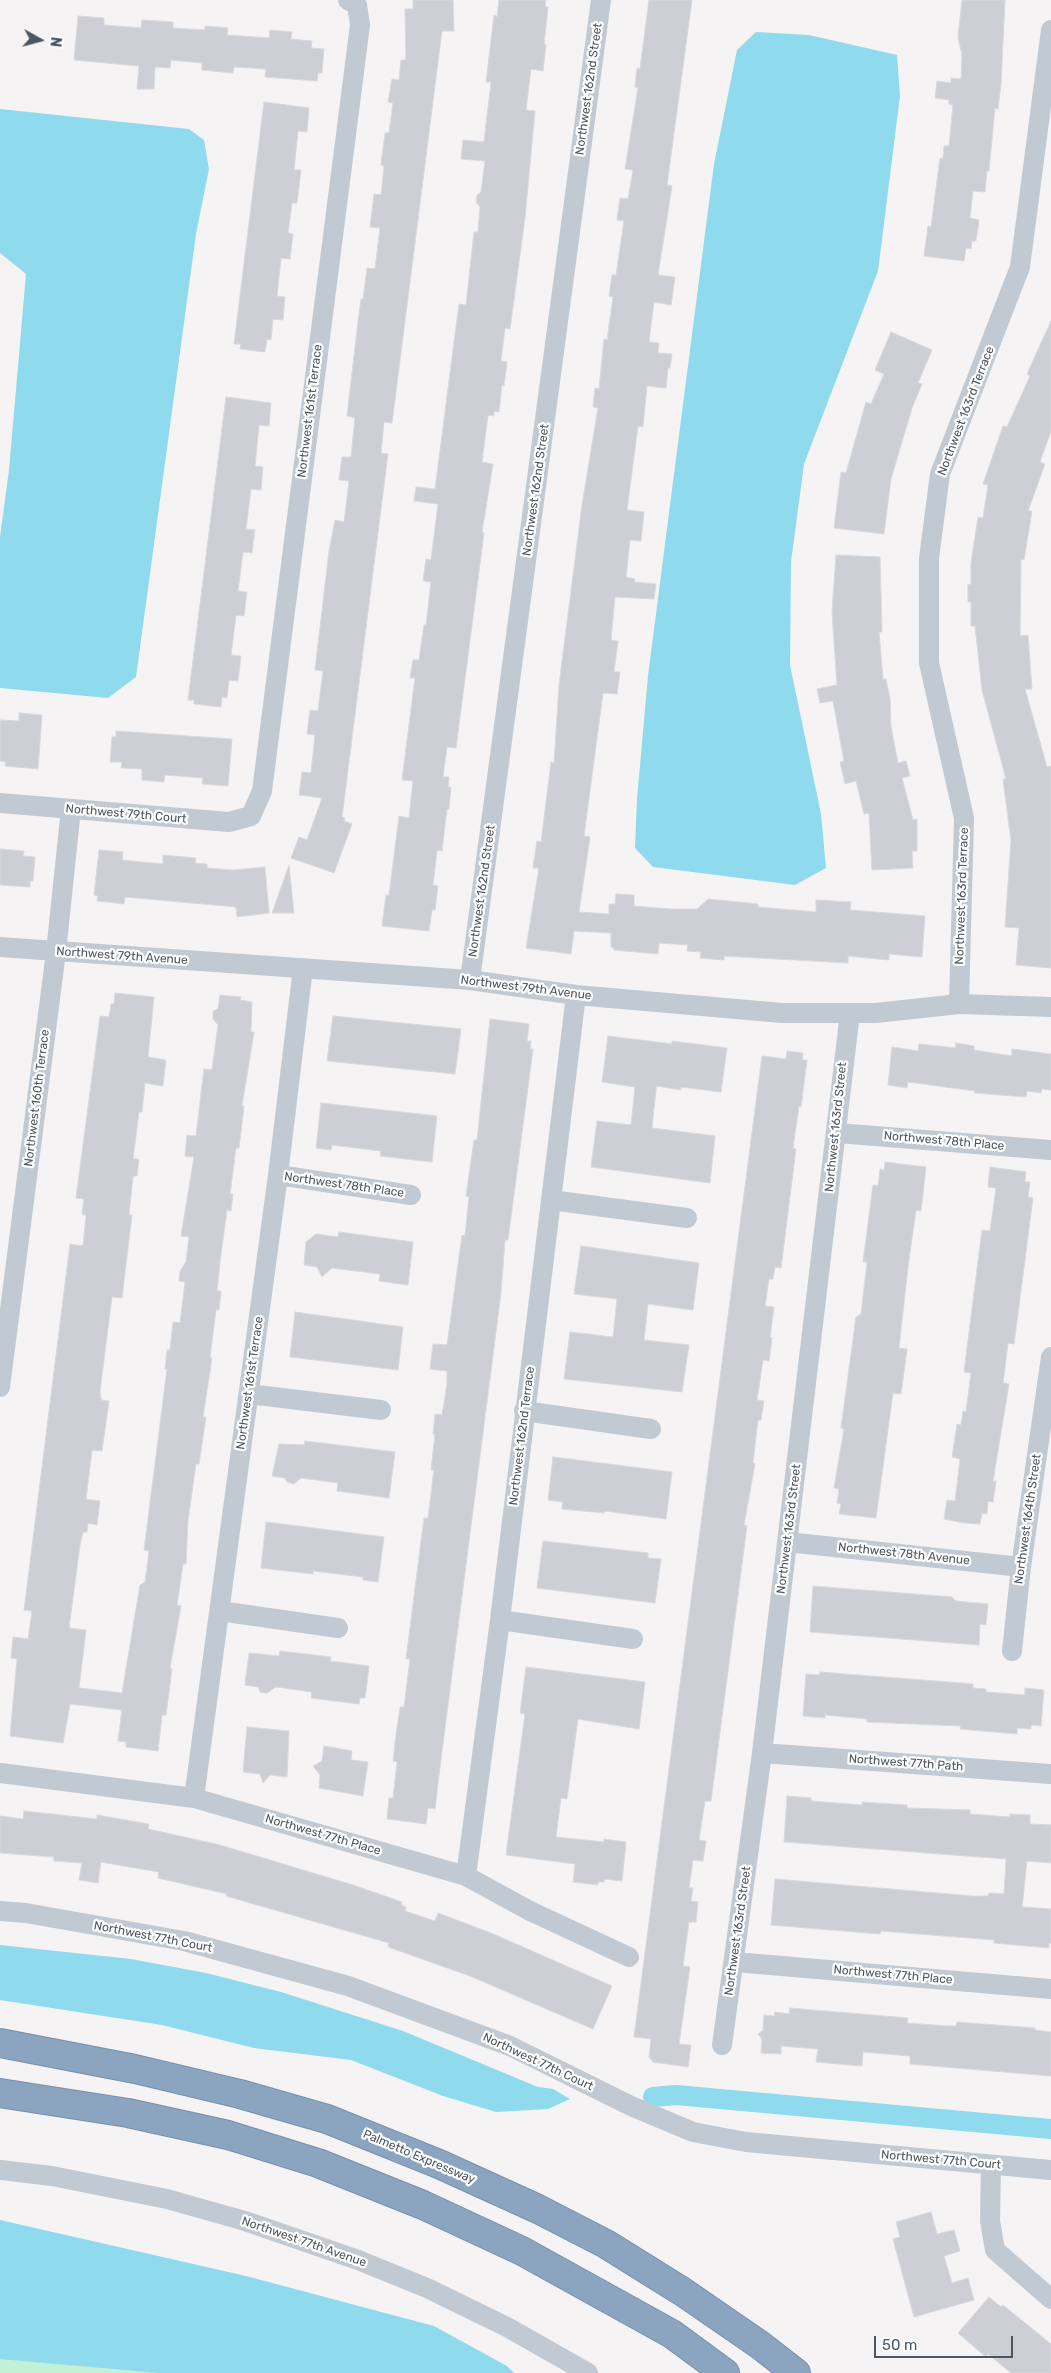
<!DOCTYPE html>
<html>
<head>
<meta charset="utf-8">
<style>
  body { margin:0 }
  #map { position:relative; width:1051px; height:2373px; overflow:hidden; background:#f5f3f3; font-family:Rubik,sans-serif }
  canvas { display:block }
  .north { position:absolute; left:15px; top:15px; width:50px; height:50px; -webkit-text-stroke:4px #fff; paint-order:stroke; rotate:97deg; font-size:14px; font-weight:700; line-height:20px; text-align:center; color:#4a5661 }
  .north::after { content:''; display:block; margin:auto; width:18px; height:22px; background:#4a5661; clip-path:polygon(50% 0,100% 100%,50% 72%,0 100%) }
  .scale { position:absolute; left:874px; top:2336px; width:139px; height:22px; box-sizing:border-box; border:2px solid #4a5661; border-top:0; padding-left:6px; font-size:15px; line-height:18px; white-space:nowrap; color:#4a5661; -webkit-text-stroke:4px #fff; paint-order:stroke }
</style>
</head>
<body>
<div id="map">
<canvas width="1051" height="2373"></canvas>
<div class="north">N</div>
<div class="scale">50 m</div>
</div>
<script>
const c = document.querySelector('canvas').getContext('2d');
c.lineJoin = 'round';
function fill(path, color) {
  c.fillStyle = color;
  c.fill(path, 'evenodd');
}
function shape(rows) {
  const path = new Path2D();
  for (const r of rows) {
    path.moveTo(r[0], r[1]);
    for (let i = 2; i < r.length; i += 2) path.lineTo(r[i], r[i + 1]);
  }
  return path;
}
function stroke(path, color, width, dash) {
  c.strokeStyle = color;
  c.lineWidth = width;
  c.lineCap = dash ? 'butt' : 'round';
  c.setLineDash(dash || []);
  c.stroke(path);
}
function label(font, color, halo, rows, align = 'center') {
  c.font = font + ' Rubik,sans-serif';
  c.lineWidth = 4.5;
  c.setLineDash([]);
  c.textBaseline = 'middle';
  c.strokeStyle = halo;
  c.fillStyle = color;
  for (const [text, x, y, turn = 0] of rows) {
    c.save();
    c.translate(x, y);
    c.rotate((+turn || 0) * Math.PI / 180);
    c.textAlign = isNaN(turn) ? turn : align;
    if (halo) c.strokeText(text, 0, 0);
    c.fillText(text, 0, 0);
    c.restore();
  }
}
const green = shape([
  [0,2342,283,2373,0,2373]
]);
const water = shape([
  [756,32,809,35,897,55,900,96,878,271,804,464,791,562,790,665,821,814,826,868,795,885,653,867,635,848,637,799,648,676,714,164,737,50],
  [0,109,189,129,204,140,209,169,196,234,136,677,108,698,0,688,0,537,9,470,26,274,0,253],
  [0,1945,131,1959,206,1973,281,1992,403,2031,538,2087,553,2089,570,2099,548,2109,496,2112,443,2096,351,2060,254,2048,162,2025,0,2000],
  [0,2220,246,2276,434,2326,507,2366,514,2373,158,2373,0,2359]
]);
const canal = shape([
  [653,2097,676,2095,1051,2129]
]);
const building = shape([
  [413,0,453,0,454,31,442,31,392,423,384,422,381,453,388,454,342,817,345,818,344,821,352,824,334,873,291,858,299,837,307,840,322,798,299,795,302,772,311,773,315,735,307,734,310,710,318,711,323,671,315,670,329,551,335,520,344,522,349,481,339,480,342,457,351,457,355,418,347,416,358,321,361,299,363,299,367,268,375,269,380,228,370,227,374,194,381,195,384,166,381,165,385,133,389,133,393,103,388,102,392,79,399,80,401,60,406,60,405,9,413,9,413,0],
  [499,0,546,0,545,7,548,7,544,44,546,45,543,71,531,69,526,110,535,111,525,218,510,329,505,328,501,361,507,362,504,386,502,385,499,412,494,411,494,416,488,415,482,462,493,464,482,532,484,533,456,748,447,747,443,777,449,777,448,787,451,787,449,809,447,809,442,851,437,850,433,885,438,886,435,910,432,910,429,931,382,926,386,895,389,895,399,816,409,818,413,781,402,780,415,678,410,678,413,660,419,660,424,625,426,625,431,582,423,581,426,559,431,560,438,504,414,501,416,487,435,489,459,304,466,305,474,232,478,232,480,207,476,202,477,195,481,192,485,161,461,159,463,140,484,142,491,82,486,82,494,15,497,17,499,0],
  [649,0,692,0,667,185,672,186,658,275,675,277,671,305,654,302,649,342,659,343,658,353,672,354,670,368,668,368,666,388,647,386,643,427,638,426,627,510,644,512,641,541,630,540,626,577,635,579,634,582,656,584,654,599,615,597,611,640,618,641,614,672,620,672,617,694,603,693,584,836,590,837,579,912,609,914,609,904,615,904,616,894,634,895,634,906,670,909,697,909,708,899,758,904,758,907,816,912,816,900,851,902,850,910,925,916,922,957,889,954,889,960,848,956,848,963,724,956,724,960,700,958,701,952,687,951,688,945,659,943,658,954,614,950,614,948,611,947,611,933,574,931,571,954,526,948,539,868,533,868,537,841,541,842,551,762,554,763,559,685,582,505,598,408,593,407,595,388,599,389,604,339,607,340,613,297,609,296,612,275,616,275,624,221,617,220,620,198,628,199,633,170,625,169,638,88,635,87,637,68,640,69,649,0],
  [962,0,1005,0,1001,84,998,109,995,108,989,171,987,171,985,192,973,191,970,218,979,220,976,241,972,241,971,249,966,248,964,261,924,256,928,226,931,227,940,158,943,159,944,146,949,146,953,105,949,104,949,100,935,98,937,81,951,83,951,78,961,79,962,54,958,38,962,0],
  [78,16,104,18,104,25,141,28,142,20,173,22,173,28,205,30,205,26,228,28,227,35,269,38,270,30,292,32,291,39,312,41,311,48,324,49,322,73,318,73,317,81,265,77,266,69,234,67,233,73,202,70,202,63,171,60,170,68,155,67,154,89,137,89,139,66,74,60,78,16],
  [264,102,309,108,307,132,298,131,294,170,301,170,297,203,292,203,288,233,293,234,290,259,281,258,277,296,285,297,283,320,273,319,271,340,267,339,265,352,240,349,241,344,234,344,264,102],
  [1051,321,1051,431,1040,462,1045,464,1028,511,1032,511,1024,560,1021,559,1020,636,1028,635,1032,689,1025,689,1047,767,1051,766,1051,968,1016,965,1019,928,1005,927,1011,841,1003,779,1006,779,982,690,975,626,971,626,971,602,968,602,968,584,971,585,971,563,978,517,983,518,988,485,983,484,1003,426,1007,427,1030,376,1027,374,1051,321],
  [891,332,932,350,918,383,922,384,912,408,891,479,884,534,834,528,841,472,846,473,866,402,871,404,884,374,875,370,891,332],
  [226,397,271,403,269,426,259,425,255,466,263,467,261,490,251,489,246,529,255,530,252,553,243,552,238,591,247,592,244,616,236,615,231,655,241,656,238,681,229,680,227,698,222,697,221,707,194,704,194,700,188,700,226,397],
  [836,555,880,557,882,632,879,632,883,679,886,679,890,699,891,726,898,763,906,761,910,776,902,778,913,820,917,819,917,851,912,851,913,868,872,870,869,813,864,814,856,781,845,784,840,762,844,761,833,701,820,703,817,689,837,685,832,612,836,555],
  [19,713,42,715,38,769,5,766,6,762,0,761,0,720,19,721,19,713],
  [116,731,232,739,228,786,202,784,203,778,165,775,164,782,142,780,142,769,121,768,122,762,110,762,112,737,116,737,116,731],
  [0,849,24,851,23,856,35,857,33,881,30,881,30,887,0,885,0,849],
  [99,850,123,852,122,860,163,864,163,855,196,858,195,863,207,864,207,868,233,870,265,867,269,913,237,917,236,907,125,897,124,904,97,901,98,896,94,895,99,850],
  [289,865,294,913,272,913,289,865],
  [115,993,154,997,148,1057,166,1060,163,1086,145,1083,142,1112,139,1112,133,1159,139,1159,137,1176,133,1176,129,1215,132,1215,122,1298,112,1297,100,1391,101,1400,109,1401,102,1451,92,1450,86,1499,100,1501,97,1525,88,1523,87,1532,83,1532,80,1545,69,1628,86,1630,79,1688,122,1693,140,1585,145,1582,149,1551,144,1550,167,1369,165,1369,167,1350,170,1350,173,1322,180,1323,185,1282,179,1281,180,1271,186,1262,189,1237,181,1236,194,1157,185,1156,187,1135,196,1136,204,1069,212,1070,218,1025,213,1019,213,1011,218,1009,220,995,241,997,240,1000,252,1002,251,1032,254,1032,242,1106,244,1106,239,1148,236,1148,230,1194,233,1194,231,1211,227,1210,220,1262,217,1291,221,1291,219,1310,216,1310,210,1358,212,1358,203,1417,206,1417,199,1464,196,1464,188,1520,186,1564,183,1564,177,1605,181,1606,170,1668,172,1669,166,1715,162,1715,158,1751,126,1747,126,1742,118,1741,122,1710,70,1704,63,1743,10,1736,17,1659,11,1658,13,1637,28,1639,32,1611,24,1610,70,1244,83,1246,86,1215,82,1214,84,1199,76,1198,100,1016,109,1017,111,1004,114,1004,115,993],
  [333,1016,461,1029,455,1074,327,1061,333,1016],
  [490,1019,529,1024,527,1041,531,1041,530,1049,533,1049,508,1240,505,1240,501,1293,440,1767,435,1809,428,1808,426,1824,387,1819,389,1798,393,1798,397,1762,393,1761,395,1742,400,1707,404,1707,410,1659,406,1659,424,1518,428,1518,434,1470,431,1470,435,1434,433,1434,435,1414,442,1415,447,1384,447,1371,430,1369,433,1344,447,1345,462,1235,465,1236,469,1197,466,1196,474,1140,477,1140,490,1019],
  [608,1036,672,1044,672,1041,727,1048,721,1092,681,1087,681,1090,657,1086,656,1089,652,1128,715,1136,710,1183,591,1167,597,1121,631,1125,635,1087,602,1082,608,1036],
  [956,1043,974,1046,974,1050,1012,1056,1012,1049,1051,1054,1051,1090,1042,1089,1041,1093,1027,1091,1026,1097,975,1093,975,1091,908,1082,907,1088,888,1085,892,1047,918,1051,919,1044,956,1048,956,1043],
  [787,1051,803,1053,802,1060,807,1060,801,1107,799,1106,793,1148,796,1149,781,1268,775,1267,773,1279,769,1279,765,1306,774,1307,770,1337,772,1338,769,1361,763,1360,757,1400,764,1401,761,1420,758,1420,753,1463,755,1464,744,1525,747,1526,711,1801,705,1801,699,1840,706,1841,703,1861,693,1860,689,1888,693,1888,691,1901,698,1902,696,1922,689,1922,683,1966,690,1967,679,2044,691,2045,688,2067,653,2062,649,2057,651,2039,634,2037,762,1056,786,1059,787,1051],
  [321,1103,437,1116,432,1162,380,1156,381,1151,332,1145,331,1150,316,1148,321,1103],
  [885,1162,926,1167,921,1211,916,1210,908,1267,899,1348,907,1349,901,1394,893,1393,876,1518,839,1514,841,1504,837,1503,839,1489,834,1488,844,1429,841,1428,856,1317,861,1314,867,1262,863,1262,873,1185,878,1186,880,1169,884,1170,885,1162],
  [990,1167,1026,1172,1025,1182,1030,1182,1028,1197,1033,1198,1014,1344,1008,1343,1003,1383,1009,1384,993,1481,996,1481,993,1502,988,1501,987,1514,982,1513,980,1524,964,1523,944,1519,947,1500,955,1501,960,1459,952,1457,957,1424,961,1425,963,1411,966,1412,971,1373,964,1372,982,1230,990,1231,996,1188,988,1187,990,1167],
  [339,1232,413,1242,408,1285,379,1281,380,1274,332,1268,322,1277,317,1267,304,1265,306,1242,316,1234,338,1237,339,1232],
  [581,1246,699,1263,693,1310,648,1304,644,1340,689,1345,682,1392,564,1379,570,1332,613,1337,617,1299,574,1294,581,1246],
  [295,1312,403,1327,398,1370,290,1357,295,1312],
  [305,1441,395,1452,389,1498,337,1491,338,1483,301,1478,294,1484,287,1482,285,1478,272,1476,279,1444,304,1445,305,1441],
  [553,1457,672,1472,666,1519,604,1511,604,1513,562,1509,563,1502,548,1500,553,1457],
  [266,1522,384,1537,378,1582,363,1580,363,1577,313,1571,313,1574,261,1568,266,1522],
  [543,1541,648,1553,648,1558,661,1559,655,1603,537,1588,543,1541],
  [813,1586,952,1597,956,1601,988,1604,986,1625,980,1624,979,1645,810,1632,813,1586],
  [280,1651,331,1657,330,1661,369,1666,365,1698,360,1698,359,1704,311,1698,312,1692,276,1687,267,1693,260,1692,258,1687,245,1685,249,1653,279,1656,280,1651],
  [526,1667,645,1682,639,1729,578,1719,567,1799,561,1798,556,1837,604,1842,604,1839,626,1842,622,1881,604,1879,604,1882,598,1882,598,1885,573,1882,575,1864,506,1855,525,1714,520,1713,526,1667],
  [820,1672,973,1684,973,1688,986,1689,986,1692,1025,1695,1025,1688,1044,1690,1041,1726,1031,1725,1031,1729,1017,1728,1017,1734,960,1729,961,1726,867,1722,867,1719,825,1715,825,1718,803,1716,806,1674,820,1675,820,1672],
  [247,1727,289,1731,287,1777,270,1775,263,1783,260,1774,243,1772,247,1727],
  [324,1746,352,1751,351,1760,368,1762,363,1796,319,1788,320,1775,313,1766,322,1761,324,1746],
  [787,1796,811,1798,811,1801,862,1805,862,1802,907,1805,907,1808,970,1810,970,1814,1010,1817,1010,1814,1030,1815,1030,1824,1051,1825,1051,1863,1027,1861,1022,1907,1051,1909,1051,1943,1049,1943,1049,1948,994,1943,994,1940,881,1931,880,1934,771,1925,775,1879,972,1896,988,1896,989,1893,1004,1894,1006,1859,784,1842,787,1796],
  [24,1811,97,1819,97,1815,149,1824,148,1829,220,1845,353,1885,402,1902,401,1905,406,1907,405,1911,435,1921,438,1913,491,1933,612,1986,593,2029,470,1976,388,1947,389,1943,226,1896,227,1894,158,1878,159,1872,101,1862,98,1883,79,1880,82,1863,54,1861,54,1857,0,1853,0,1816,23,1819,24,1811],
  [790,2008,908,2018,907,2023,947,2026,956,2026,957,2022,1035,2028,1035,2030,1051,2032,1051,2076,910,2064,910,2056,863,2052,862,2066,816,2062,818,2049,781,2046,781,2054,761,2053,762,2039,758,2034,763,2030,764,2015,774,2016,775,2012,789,2014,790,2008],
  [931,2212,937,2234,954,2230,960,2251,944,2256,952,2283,968,2278,974,2300,914,2317,893,2239,900,2237,896,2222,931,2212],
  [989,2297,1001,2307,1003,2305,1051,2344,1051,2373,1011,2373,988,2354,986,2357,958,2333,989,2297]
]);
const minor = shape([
  [0,803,229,822,251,816,262,791,360,25,357,5,348,0],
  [0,947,470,980,576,995,782,1013,876,1013,959,1004,1051,1007],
  [470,980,601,0],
  [959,1004,964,818,929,663,929,558,940,474,1020,267,1051,30],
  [837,1133,1051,1150],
  [278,1175,411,1195],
  [551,1200,687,1218],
  [0,1387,56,952,71,809],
  [249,1394,381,1410],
  [524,1411,651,1429],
  [787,1542,1021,1567],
  [220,1611,338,1628],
  [500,1620,633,1639],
  [1012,1651,1021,1567,1051,1357],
  [762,1753,1051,1774],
  [0,1773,194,1798,466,1876,530,1911,629,1957],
  [194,1798,278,1175,303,968],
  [466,1876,500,1620,576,995],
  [0,1911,26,1913,184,1941,348,1986,510,2046,631,2106,693,2132,746,2142,1051,2170],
  [735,1962,1051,1989],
  [722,2045,762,1753,850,1013],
  [991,2165,990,2221,995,2250,1051,2299],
  [0,2170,52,2176,167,2199,245,2221,358,2260,427,2288,507,2327,588,2373]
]);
const highway = shape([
  [0,2043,135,2069,240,2094,327,2119,439,2164,538,2209,606,2244,683,2292,760,2345,796,2373],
  [0,2093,128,2113,228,2135,318,2163,423,2205,522,2251,672,2334,725,2373]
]);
const streetNames = [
  ["Northwest 162nd Street",589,89,-82],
  ["Northwest 161st Terrace",310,411,-83],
  ["Northwest 163rd Terrace",966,411,-69],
  ["Northwest 162nd Street",536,490,-82],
  ["Northwest 79th Court",126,814,5],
  ["Northwest 162nd Street",482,891,-82],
  ["Northwest 163rd Terrace",962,896,-88],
  ["Northwest 79th Avenue",122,956,4],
  ["Northwest 79th Avenue",526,988,7],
  ["Northwest 160th Terrace",37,1098,-83],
  ["Northwest 163rd Street",836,1127,-84],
  ["Northwest 78th Place",944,1141,5],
  ["Northwest 78th Place",344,1185,8],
  ["Northwest 161st Terrace",250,1383,-82],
  ["Northwest 162nd Terrace",522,1436,-83],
  ["Northwest 164th Street",1028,1519,-82],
  ["Northwest 163rd Street",789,1529,-83],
  ["Northwest 78th Avenue",904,1554,6],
  ["Northwest 77th Path",906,1763,4],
  ["Northwest 77th Place",323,1835,16],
  ["Northwest 163rd Street",738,1931,-82],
  ["Northwest 77th Court",153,1937,11],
  ["Northwest 77th Place",893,1975,5],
  ["Northwest 77th Court",538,2062,25],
  ["Palmetto Expressway",419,2157,23],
  ["Northwest 77th Court",941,2160,5],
  ["Northwest 77th Avenue",304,2242,19]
];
fill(green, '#c3f1d5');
fill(water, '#90daee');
stroke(canal, '#90daee', 20);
fill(building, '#cdcfd5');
stroke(building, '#d7d9de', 1);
stroke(highway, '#7690ad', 30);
stroke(minor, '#c1cad2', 20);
stroke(highway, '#8ba5c1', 28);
label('12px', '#4a5661', '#fff', streetNames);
</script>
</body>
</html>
